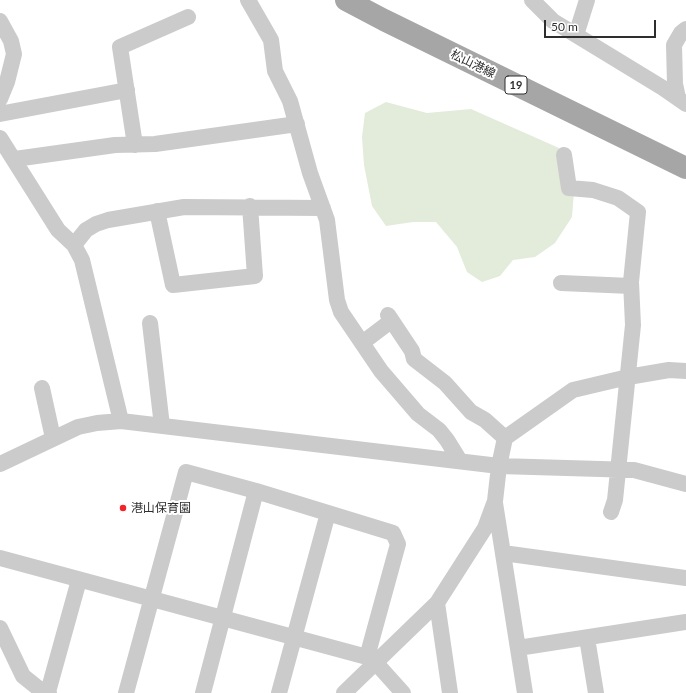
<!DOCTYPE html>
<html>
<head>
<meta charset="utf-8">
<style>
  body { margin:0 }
  #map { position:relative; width:686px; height:693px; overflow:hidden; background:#fff; font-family:Lato,sans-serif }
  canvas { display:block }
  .scale { position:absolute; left:544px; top:20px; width:112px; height:18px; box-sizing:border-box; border:2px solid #2e2e2e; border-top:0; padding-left:5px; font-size:12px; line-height:14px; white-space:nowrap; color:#2e2e2e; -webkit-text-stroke:3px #fff; paint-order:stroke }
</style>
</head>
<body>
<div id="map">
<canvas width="686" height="693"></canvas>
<div class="scale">50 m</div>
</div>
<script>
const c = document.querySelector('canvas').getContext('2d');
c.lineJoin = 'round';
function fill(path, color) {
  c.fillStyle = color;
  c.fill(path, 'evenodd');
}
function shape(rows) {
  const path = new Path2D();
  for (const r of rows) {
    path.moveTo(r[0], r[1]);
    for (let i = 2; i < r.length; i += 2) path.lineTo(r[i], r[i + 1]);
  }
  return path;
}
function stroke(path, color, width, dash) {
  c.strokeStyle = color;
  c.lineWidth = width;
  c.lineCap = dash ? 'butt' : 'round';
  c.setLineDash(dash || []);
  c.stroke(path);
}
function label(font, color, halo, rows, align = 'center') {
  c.font = font + ' Lato,"Noto Sans JP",sans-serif';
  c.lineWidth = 4;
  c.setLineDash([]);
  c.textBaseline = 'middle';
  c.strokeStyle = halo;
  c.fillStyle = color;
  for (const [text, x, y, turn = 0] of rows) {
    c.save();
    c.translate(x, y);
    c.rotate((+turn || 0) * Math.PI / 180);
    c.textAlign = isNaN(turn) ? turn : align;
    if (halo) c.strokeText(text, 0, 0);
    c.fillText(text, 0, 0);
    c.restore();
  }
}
const green = shape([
  [386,102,427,113,471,109,559,148,565,171,574,192,572,217,555,243,535,257,513,260,500,276,482,282,467,272,457,247,436,222,413,222,386,226,372,206,364,165,362,137,365,113]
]);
const street = shape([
  [248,0,271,40,275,71,290,101,310,173,327,220,337,300,341,312,381,371,418,414,439,430,447,440,460,461],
  [532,0,553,21,576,35],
  [587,0,576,35,663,88,686,104],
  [0,21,11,41,14,54,7,82,0,99],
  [678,98,675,84,674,45,681,33,686,29],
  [0,114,127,90],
  [0,138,58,230,74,245,82,260,121,421],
  [135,145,120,47,188,17],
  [564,155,569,188,593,190,618,198,638,212,631,282,633,325,615,500,611,512],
  [15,159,115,145,155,144,297,124],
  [157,211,173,285,255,276,250,206],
  [74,245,86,230,96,224,108,220,184,207,323,208],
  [561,283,631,286],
  [150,323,162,426],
  [362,343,391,321],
  [42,388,53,438],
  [505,438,573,390,628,377,669,370,686,371],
  [0,464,78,427,97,423,121,421,499,466,634,470,686,484],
  [495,503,525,693],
  [503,553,686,578],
  [0,558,367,657,376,663,403,693],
  [437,603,450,693],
  [0,628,23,676,38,688,49,693],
  [587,638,596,693],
  [518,648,686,622],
  [48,692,79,580],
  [126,693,186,472,256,491,393,533,398,544,367,657],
  [203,693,256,491],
  [279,693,328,513],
  [344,693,437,603,485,528,495,501,499,466,505,438,485,420,471,412,445,383,414,359,412,351,388,315]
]);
const primary = shape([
  [346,0,384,20,686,168]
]);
const markers = [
  [123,508,4,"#f0242b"]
];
const shields = [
  [516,85,22]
];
const shieldNames = [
  ["19",516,85]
];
const streetNames = [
  ["松山港線",473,64,26]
];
const poiNames = [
  ["港山保育園",131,508]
];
fill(green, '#e3ecda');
stroke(street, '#cbcbcb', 16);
stroke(primary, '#a6a6a6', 22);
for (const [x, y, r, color] of markers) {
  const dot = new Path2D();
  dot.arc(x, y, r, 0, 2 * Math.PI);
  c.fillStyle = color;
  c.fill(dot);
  stroke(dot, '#fff', 1.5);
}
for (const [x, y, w] of shields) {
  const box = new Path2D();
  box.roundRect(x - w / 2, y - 9, w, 18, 3);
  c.fillStyle = '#fff';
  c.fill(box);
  stroke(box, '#2e2e2e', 1);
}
label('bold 11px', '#2e2e2e', null, shieldNames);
label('12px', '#2e2e2e', '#fff', streetNames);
label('12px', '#2e2e2e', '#fff', poiNames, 'left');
</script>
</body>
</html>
